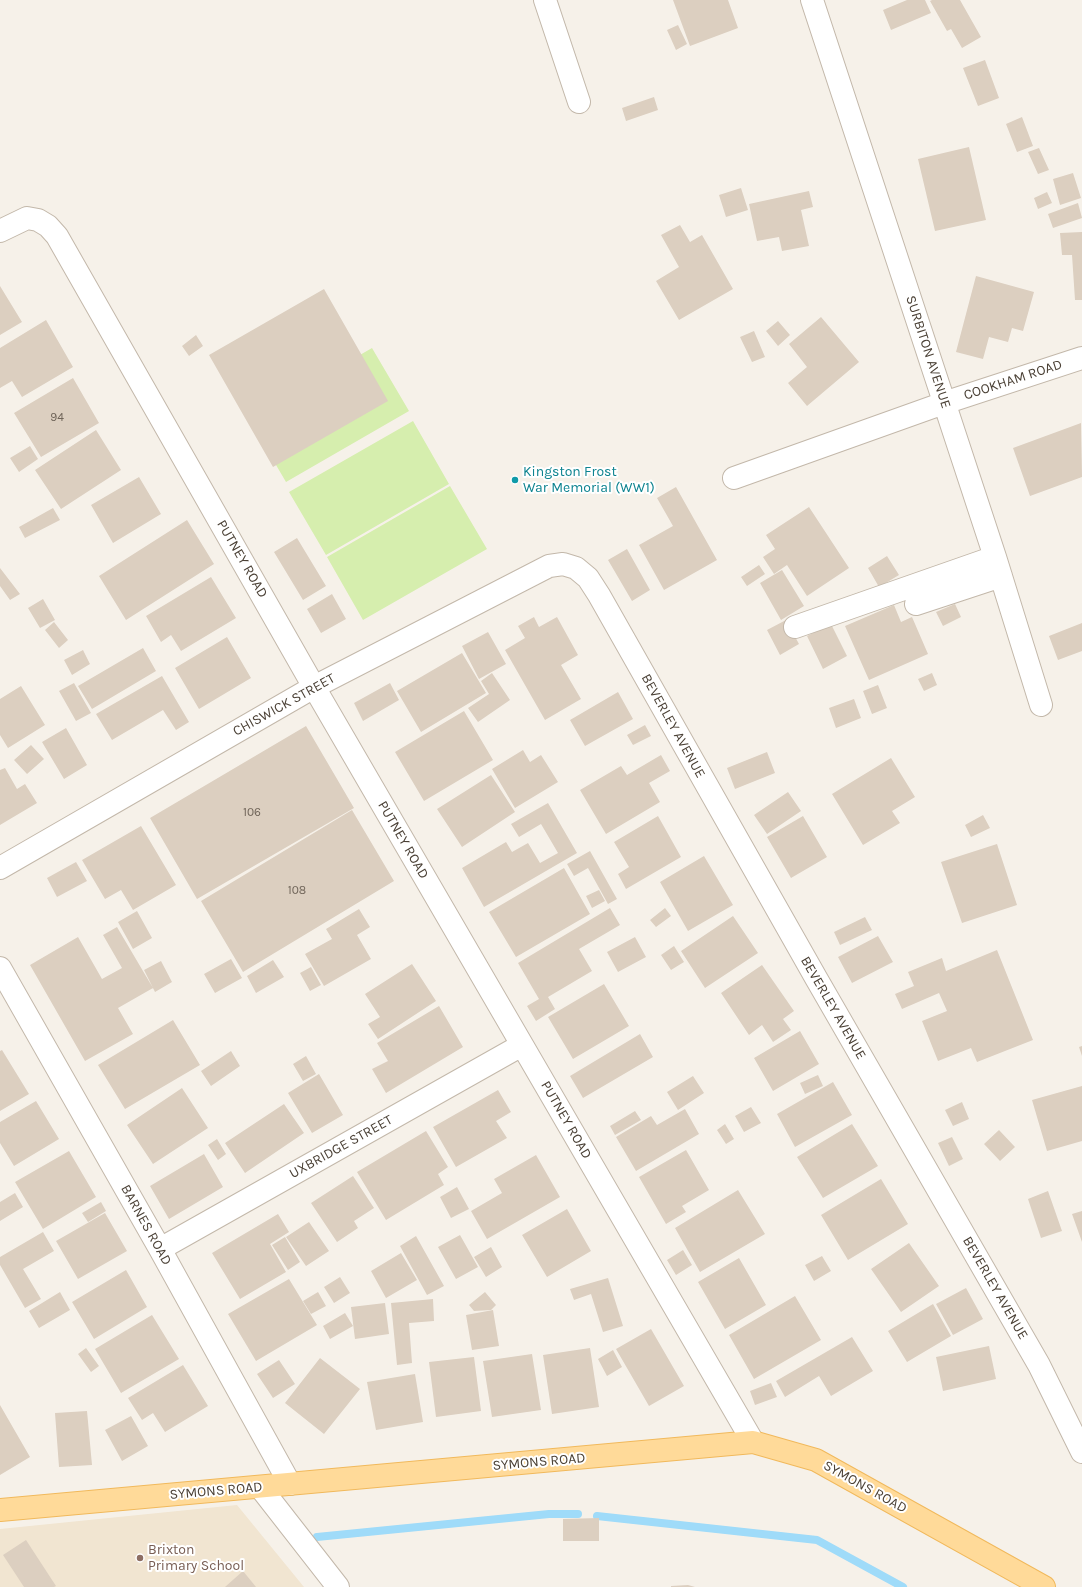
<!DOCTYPE html>
<html>
<head>
<meta charset="utf-8">
<style>
  body { margin:0 }
  canvas { display:block; background:#f6f1e9 }
</style>
</head>
<body>
<canvas width="1082" height="1587"></canvas>
<script>
const c = document.querySelector('canvas').getContext('2d');
c.lineJoin = 'round';
function fill(path, color) {
  c.fillStyle = color;
  c.fill(path, 'evenodd');
}
function shape(rows) {
  const path = new Path2D();
  for (const r of rows) {
    path.moveTo(r[0], r[1]);
    for (let i = 2; i < r.length; i += 2) path.lineTo(r[i], r[i + 1]);
  }
  return path;
}
function stroke(path, color, width, dash) {
  c.strokeStyle = color;
  c.lineWidth = width;
  c.lineCap = dash ? 'butt' : 'round';
  c.setLineDash(dash || []);
  c.stroke(path);
}
function label(font, color, halo, rows, align = 'center') {
  c.font = font + ' Karla,sans-serif';
  c.lineWidth = 4;
  c.setLineDash([]);
  c.textBaseline = 'middle';
  c.strokeStyle = halo;
  c.fillStyle = color;
  for (const [text, x, y, turn = 0] of rows) {
    c.save();
    c.translate(x, y);
    c.rotate((+turn || 0) * Math.PI / 180);
    c.textAlign = isNaN(turn) ? turn : align;
    if (halo) c.strokeText(text, 0, 0);
    c.fillText(text, 0, 0);
    c.restore();
  }
}
const education = shape([
  [237,1505,304,1587,0,1587,0,1529]
]);
const green = shape([
  [372,348,409,411,286,482,249,419],
  [413,421,449,484,326,555,289,492],
  [450,486,487,549,363,620,327,557]
]);
const stream = shape([
  [597,1516,817,1540,903,1587],
  [317,1537,549,1514,578,1514]
]);
const building = shape([
  [673,0,728,0,738,28,690,46],
  [907,0,925,0,931,13,891,30,883,10],
  [932,0,960,0,981,37,962,48,951,29,947,31,930,1],
  [678,25,687,44,676,50,667,30],
  [985,60,999,98,978,106,963,68],
  [654,97,658,110,626,121,622,108],
  [1022,117,1033,146,1017,152,1006,124],
  [969,147,986,220,935,231,918,159],
  [1039,148,1049,170,1038,174,1028,152],
  [1073,173,1081,198,1060,205,1053,179],
  [741,188,748,210,726,217,719,195],
  [809,191,813,207,801,210,809,246,782,251,779,237,757,241,749,204],
  [1047,192,1052,203,1038,209,1034,198],
  [1078,203,1082,218,1053,228,1048,214],
  [680,225,690,242,702,235,733,289,679,320,656,281,679,267,661,235],
  [1082,232,1082,300,1075,300,1072,255,1062,255,1060,233],
  [976,276,1034,292,1023,331,1012,328,1008,342,989,337,983,359,956,352],
  [0,286,22,322,0,335],
  [324,289,388,401,273,467,209,355],
  [821,317,859,362,807,406,788,383,807,367,789,344],
  [46,320,73,367,22,397,12,381,0,388,0,348],
  [778,321,790,335,778,346,766,331],
  [754,331,765,357,752,362,740,337],
  [196,335,203,346,189,356,182,346],
  [73,378,99,423,41,457,14,413],
  [1081,423,1082,477,1030,496,1013,448],
  [96,430,121,470,61,509,35,470],
  [30,446,38,459,19,472,10,458],
  [139,477,161,514,113,543,91,505],
  [676,487,717,560,664,590,639,545,673,526,657,498],
  [809,507,849,568,807,596,787,565,774,574,763,557,775,549,766,535],
  [53,508,60,520,25,538,19,527],
  [187,520,214,564,126,620,99,576],
  [297,538,326,586,303,600,274,552],
  [627,549,650,590,632,601,608,560],
  [887,556,899,575,879,587,868,568],
  [759,565,765,574,747,586,741,577],
  [0,568,20,594,10,600,0,586],
  [782,570,804,606,781,620,760,583],
  [211,577,236,618,181,651,171,635,161,642,146,616],
  [332,594,346,619,321,633,307,609],
  [43,599,55,620,40,628,28,608],
  [955,604,961,617,943,626,936,612],
  [894,605,901,622,912,617,928,654,869,680,845,626],
  [534,617,539,627,557,617,578,655,561,665,581,699,545,720,505,650,525,638,518,626],
  [786,620,799,644,780,655,767,630],
  [54,622,68,640,59,648,45,630],
  [1082,623,1082,651,1058,660,1049,636],
  [831,624,847,656,823,669,807,636],
  [488,632,506,664,479,679,462,646],
  [227,637,251,678,199,709,175,668],
  [143,648,156,671,92,709,78,686],
  [83,650,90,664,72,675,64,660],
  [462,653,486,693,421,732,397,691],
  [492,673,510,700,478,722,468,708,489,694,481,681],
  [932,673,937,685,924,691,918,679],
  [162,676,189,722,176,730,163,710,112,740,96,714],
  [74,683,91,713,76,721,59,691],
  [390,683,399,700,363,721,354,703],
  [878,685,887,708,872,714,863,691],
  [21,686,45,725,8,748,0,735,0,699],
  [618,692,633,719,585,746,570,720],
  [854,699,861,718,836,728,829,708],
  [464,711,493,760,424,801,395,752],
  [645,725,651,736,633,745,627,735],
  [306,726,354,808,197,899,150,818],
  [66,728,87,765,64,779,42,742],
  [31,745,44,759,27,774,14,760],
  [523,750,530,762,541,755,558,782,515,808,492,769],
  [767,752,775,773,735,789,727,768],
  [661,755,670,771,649,783,660,802,606,834,580,790,621,766,627,775],
  [891,758,915,797,892,811,900,823,863,845,832,794],
  [5,768,17,789,25,784,37,803,0,825,0,770],
  [491,775,515,812,462,847,437,809],
  [788,792,801,811,767,834,754,815],
  [548,803,577,853,484,907,462,868,506,842,512,852,528,843,540,863,558,853,541,824,519,837,511,824],
  [352,810,394,881,243,972,201,901],
  [983,815,990,828,971,837,965,825],
  [658,816,681,857,626,889,618,874,629,867,614,842],
  [803,816,827,857,791,878,767,837],
  [141,826,176,885,133,910,121,890,105,899,82,860],
  [997,844,1017,905,962,923,941,862],
  [590,851,617,899,608,904,588,868,574,876,567,864],
  [704,856,733,905,688,931,660,882],
  [76,862,87,881,57,897,47,878],
  [564,868,590,914,516,957,489,912],
  [599,890,605,901,592,908,586,896],
  [610,908,620,925,579,949,592,971,548,997,555,1009,536,1021,527,1006,539,999,518,963],
  [665,908,671,916,656,927,650,920],
  [359,909,370,927,357,935,371,959,324,986,305,954,332,939,326,929],
  [137,911,152,938,133,949,118,922],
  [733,916,758,953,705,988,681,951],
  [865,917,872,930,840,945,834,932],
  [117,927,153,988,118,1008,133,1034,85,1061,30,965,78,937,102,979,122,968,103,935],
  [878,936,893,962,852,983,838,957],
  [635,937,646,957,618,972,607,952],
  [674,946,684,962,671,970,661,955],
  [997,950,1033,1040,977,1062,971,1048,938,1061,922,1021,947,1011,939,993,902,1009,895,994,914,986,908,972,942,958,946,971],
  [231,959,242,978,215,993,204,974],
  [273,960,284,977,256,993,247,976],
  [161,961,172,982,155,992,144,970],
  [412,964,436,1001,378,1039,368,1024,380,1017,365,994],
  [762,965,794,1011,783,1019,791,1030,773,1042,762,1025,749,1035,721,993],
  [311,967,321,985,310,991,300,973],
  [604,984,629,1026,573,1059,548,1017],
  [439,1006,463,1047,386,1093,372,1069,388,1061,377,1043],
  [173,1020,200,1065,125,1109,98,1065],
  [800,1031,819,1064,773,1091,754,1058],
  [640,1034,653,1057,583,1098,570,1076],
  [1082,1046,1082,1056,1079,1047],
  [2,1050,29,1094,0,1111,0,1051],
  [231,1051,240,1066,211,1086,201,1071],
  [306,1056,316,1074,303,1081,293,1064],
  [319,1074,343,1115,312,1133,288,1093],
  [818,1075,823,1086,805,1094,800,1083],
  [693,1076,704,1093,678,1110,667,1092],
  [833,1082,852,1115,795,1147,777,1114],
  [1082,1086,1082,1141,1047,1151,1032,1100],
  [182,1088,208,1128,153,1164,127,1125],
  [498,1090,511,1112,496,1121,507,1138,456,1167,433,1127],
  [36,1101,59,1139,14,1166,0,1143,0,1122],
  [962,1102,969,1119,953,1126,945,1110],
  [284,1104,304,1133,245,1173,225,1143],
  [751,1107,761,1123,744,1132,735,1116],
  [685,1109,699,1134,636,1171,616,1137,651,1116,657,1125],
  [635,1111,641,1120,615,1135,610,1126],
  [725,1124,734,1139,726,1144,717,1130],
  [852,1124,878,1166,823,1198,797,1157],
  [999,1130,1015,1147,1000,1161,984,1144],
  [426,1131,448,1167,438,1174,444,1185,386,1220,357,1172],
  [952,1137,963,1159,949,1166,938,1143],
  [217,1139,226,1154,218,1160,208,1145],
  [686,1150,709,1190,682,1206,686,1212,666,1224,639,1177],
  [69,1151,96,1197,43,1229,15,1182],
  [204,1154,223,1187,169,1219,150,1186],
  [536,1155,560,1197,487,1239,471,1211,502,1193,494,1179],
  [353,1176,374,1208,354,1221,358,1228,337,1242,311,1203],
  [881,1179,908,1224,848,1260,821,1215],
  [457,1187,469,1209,451,1218,440,1197],
  [738,1190,765,1234,700,1272,675,1228],
  [1048,1191,1062,1231,1041,1238,1028,1199],
  [15,1193,23,1207,0,1221,0,1202],
  [101,1202,106,1211,88,1222,82,1213],
  [567,1209,591,1251,547,1277,522,1235],
  [1082,1211,1082,1242,1072,1214],
  [105,1213,127,1251,78,1279,56,1241],
  [278,1214,289,1232,270,1244,286,1272,240,1299,212,1253],
  [309,1222,329,1251,306,1266,286,1237],
  [43,1232,54,1251,23,1269,41,1299,25,1308,0,1265,0,1257],
  [460,1235,478,1267,456,1279,438,1247],
  [416,1236,444,1286,427,1295,400,1246],
  [285,1237,300,1262,288,1270,272,1245],
  [909,1243,939,1286,901,1312,871,1269],
  [491,1247,502,1267,486,1277,474,1257],
  [683,1250,692,1265,676,1275,667,1260],
  [401,1253,417,1280,386,1298,371,1271],
  [822,1256,831,1271,814,1281,805,1265],
  [739,1258,766,1305,725,1329,698,1282],
  [126,1270,147,1307,94,1339,72,1302],
  [340,1277,350,1293,334,1303,324,1287],
  [608,1278,623,1326,603,1332,591,1294,574,1300,570,1289],
  [289,1279,317,1325,256,1361,228,1314],
  [966,1288,983,1319,953,1335,936,1304],
  [60,1292,70,1310,39,1328,29,1311],
  [318,1292,326,1306,311,1314,303,1301],
  [485,1292,496,1305,491,1310,474,1311,469,1305],
  [795,1296,821,1340,754,1379,729,1335],
  [433,1299,434,1321,409,1323,412,1363,397,1365,391,1303],
  [385,1303,389,1334,355,1339,351,1307],
  [933,1304,951,1336,907,1362,888,1331],
  [493,1310,499,1346,472,1350,466,1315],
  [345,1313,353,1326,330,1339,323,1326],
  [152,1315,179,1359,121,1393,95,1349],
  [651,1329,684,1386,649,1406,616,1349],
  [852,1337,873,1371,831,1396,819,1376,785,1397,776,1381],
  [989,1346,996,1379,943,1391,936,1357],
  [86,1348,99,1366,91,1372,78,1354],
  [590,1348,599,1407,552,1414,543,1355],
  [613,1350,622,1367,607,1376,598,1359],
  [532,1354,541,1410,492,1417,483,1361],
  [474,1357,481,1411,436,1417,429,1362],
  [320,1358,360,1389,324,1434,285,1403],
  [279,1360,295,1384,273,1398,257,1374],
  [183,1365,208,1406,165,1432,153,1413,142,1420,128,1398],
  [415,1374,423,1422,376,1430,367,1382],
  [771,1383,777,1397,755,1405,750,1391],
  [0,1405,30,1457,0,1475],
  [87,1411,92,1465,59,1467,55,1413],
  [131,1416,148,1446,122,1461,105,1430],
  [599,1518,599,1541,563,1541,563,1519],
  [26,1540,56,1586,54,1587,24,1587,3,1555],
  [243,1571,256,1587,225,1587],
  [688,1585,695,1587,671,1587,671,1586]
]);
const minor = shape([
  [545,0,579,102],
  [812,0,995,557,1041,705],
  [0,231,27,218,38,220,48,226,57,236,314,687,753,1442],
  [734,478,944,403,1082,358],
  [916,604,1001,576],
  [795,627,995,557],
  [0,868,314,687,549,566,563,564,576,568,588,578,599,595,816,978,1039,1365,1082,1452],
  [0,968,160,1249,290,1484],
  [160,1249,522,1045],
  [260,1487,338,1587]
]);
const major = shape([
  [0,1510,753,1442,816,1460,1044,1587]
]);
const markers = [
  [515,480,4,"#0f9aa8"],
  [140,1558,4,"#8d6e63"]
];
const numberNames = [
  ["94",57,418],
  ["106",252,813],
  ["108",297,891]
];
const streetNames = [
  ["SURBITON AVENUE",928,352,72],
  ["COOKHAM ROAD",1013,380,-18],
  ["PUTNEY ROAD",242,559,60],
  ["CHISWICK STREET",284,705,-29],
  ["BEVERLEY AVENUE",673,726,61],
  ["PUTNEY ROAD",403,840,60],
  ["BEVERLEY AVENUE",833,1008,60],
  ["PUTNEY ROAD",566,1120,60],
  ["UXBRIDGE STREET",341,1147,-29],
  ["BARNES ROAD",146,1225,61],
  ["BEVERLEY AVENUE",995,1288,60],
  ["SYMONS ROAD",539,1462,-5],
  ["SYMONS ROAD",865,1487,29],
  ["SYMONS ROAD",216,1491,-5]
];
const cultureNames = [
  ["Kingston Frost",523,472],
  ["War Memorial (WW1)",523,488]
];
const educationNames = [
  ["Brixton",148,1550],
  ["Primary School",148,1566]
];
fill(education, '#f1e5d1');
fill(green, '#d6eeae');
stroke(stream, '#9fdbf9', 8);
fill(building, '#dccfc0');
stroke(minor, '#c3b8aa', 24);
stroke(major, '#f1b95c', 24);
stroke(minor, '#fff', 22);
stroke(major, '#ffda99', 22);
for (const [x, y, r, color] of markers) {
  const dot = new Path2D();
  dot.arc(x, y, r, 0, 2 * Math.PI);
  c.fillStyle = color;
  c.fill(dot);
  stroke(dot, '#fff', 1.5);
}
label('12px', '#6f6458', null, numberNames);
label('14px', '#4b4136', '#fff', streetNames);
label('14px', '#0d838f', '#fff', cultureNames, 'left');
label('14px', '#785e54', '#fff', educationNames, 'left');
</script>
</body>
</html>
